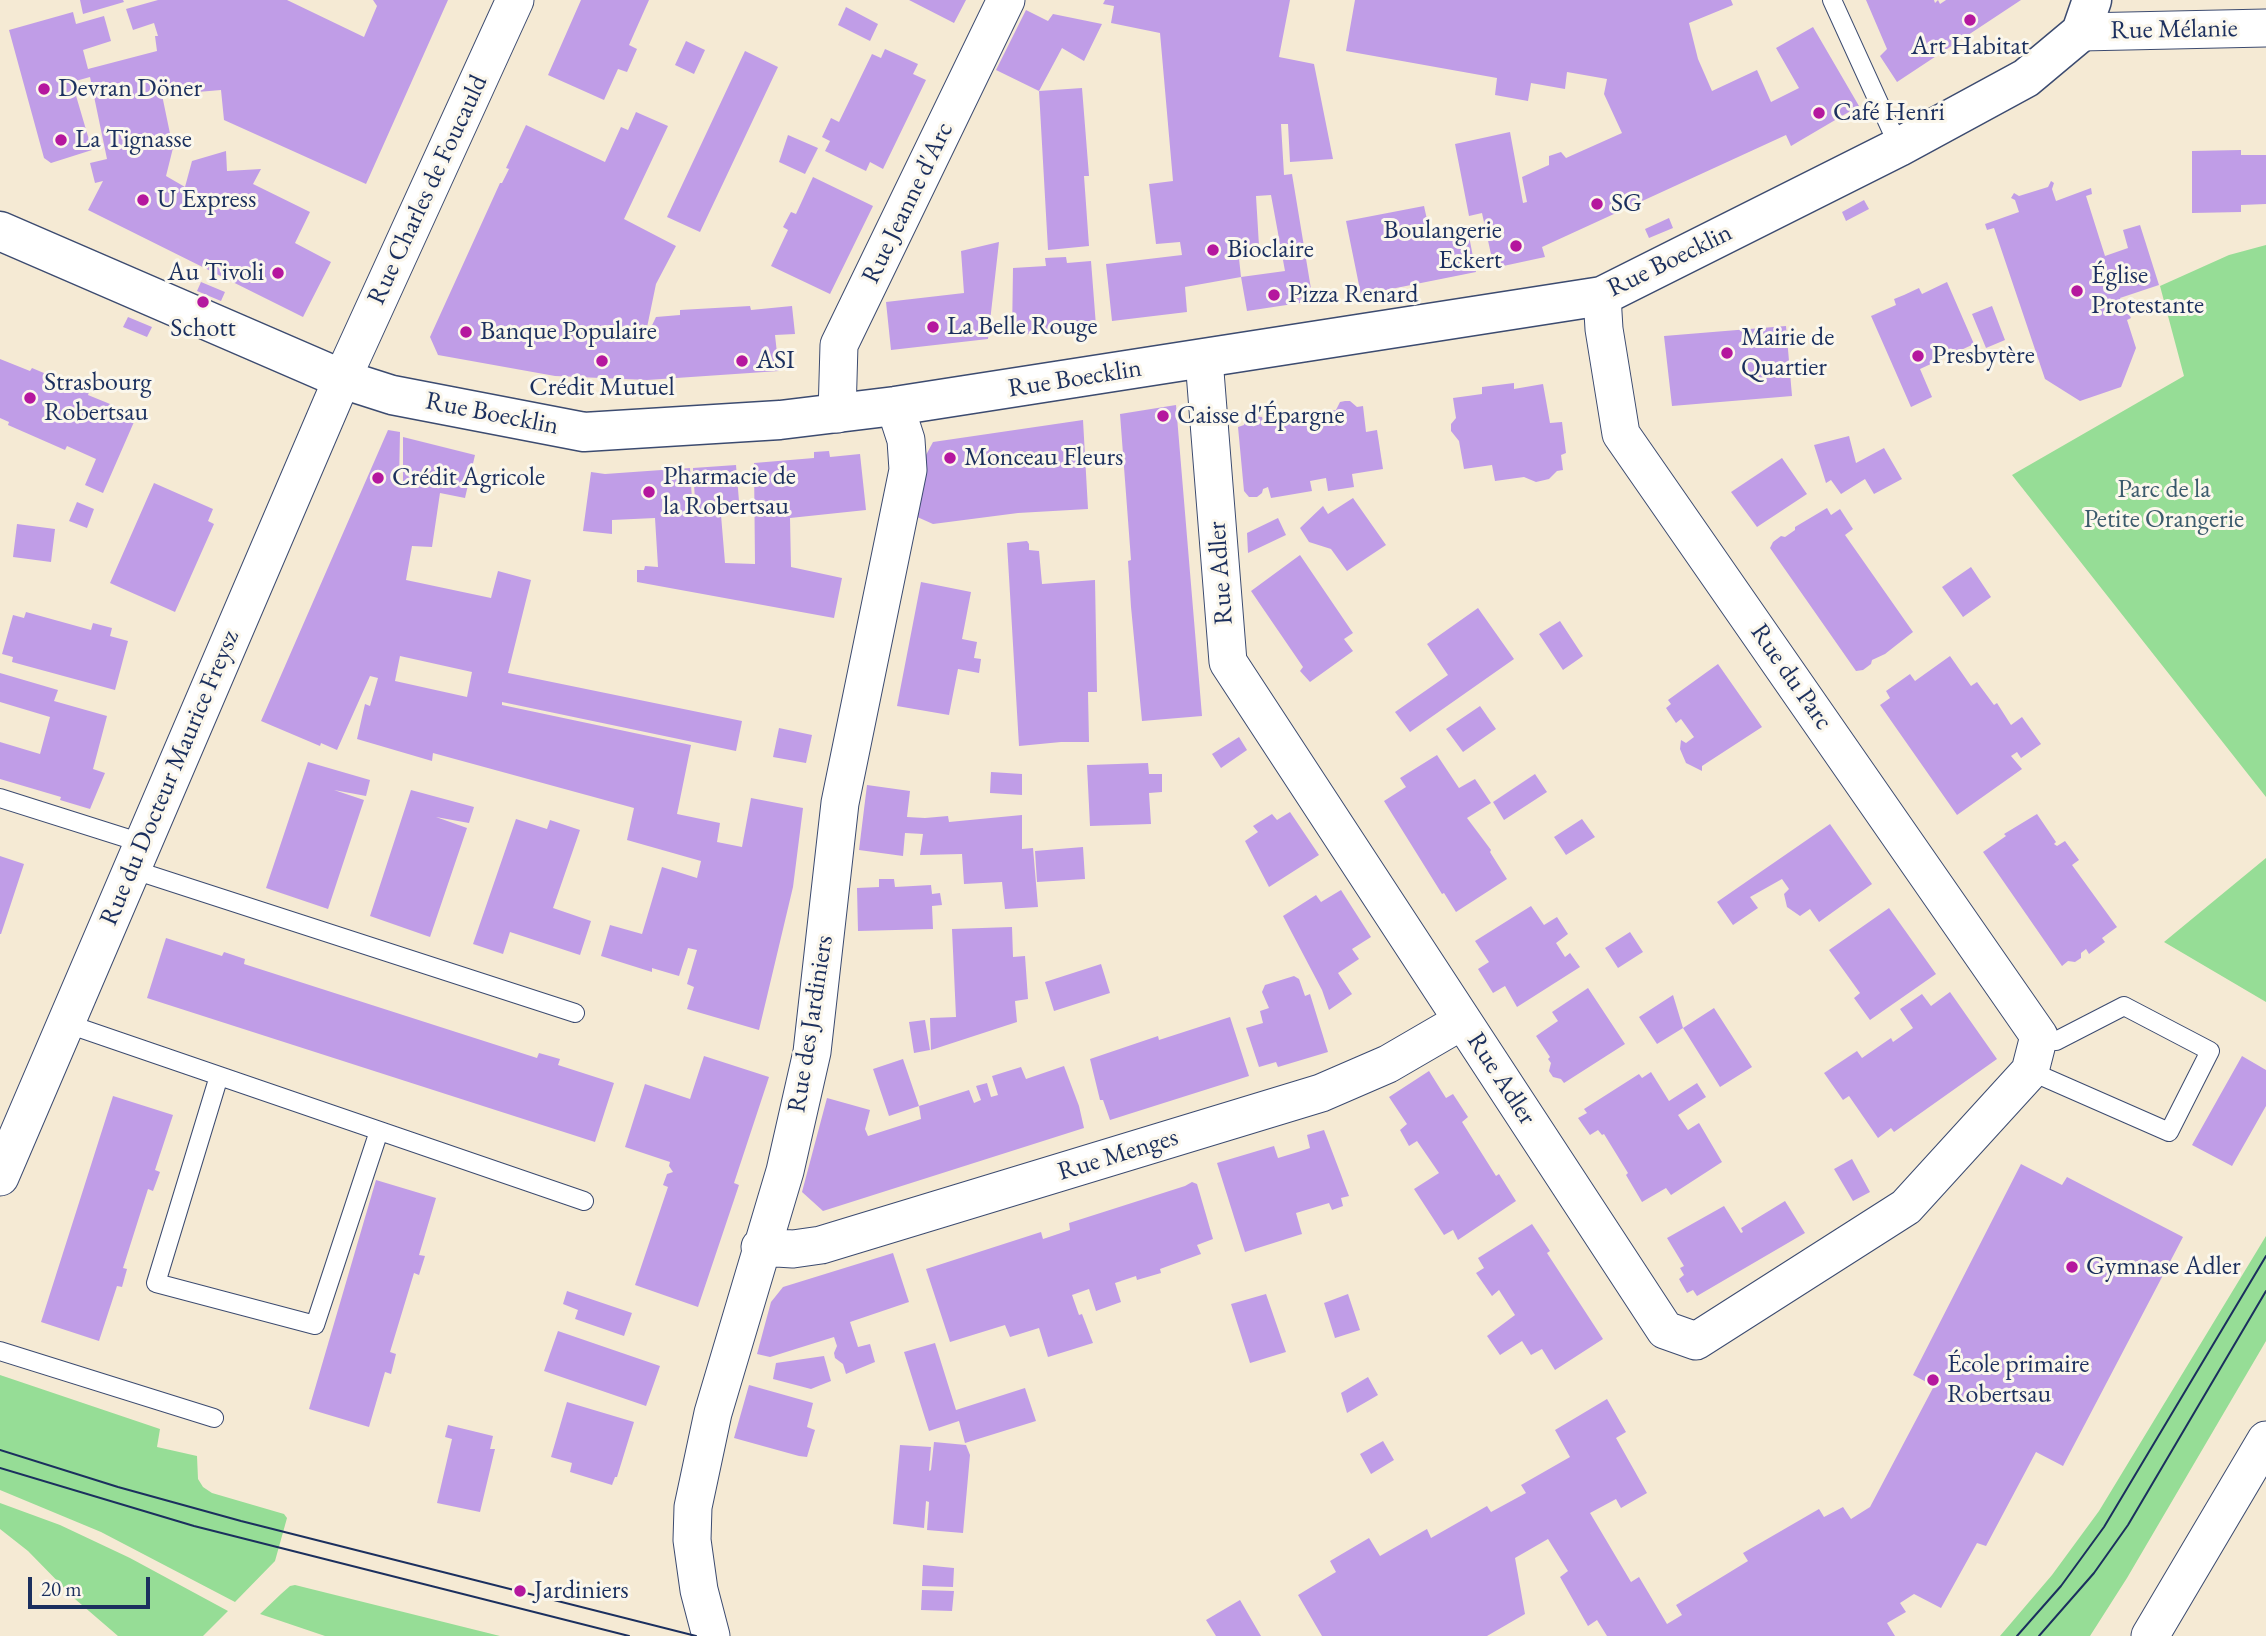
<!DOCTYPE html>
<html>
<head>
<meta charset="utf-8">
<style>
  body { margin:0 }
  #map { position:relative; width:2266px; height:1636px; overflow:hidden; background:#f5ead4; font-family:"EB Garamond",serif }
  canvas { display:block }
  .scale { position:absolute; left:28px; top:1577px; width:122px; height:32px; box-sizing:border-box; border:4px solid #1b2f5e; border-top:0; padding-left:9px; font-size:21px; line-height:24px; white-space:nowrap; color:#1b2f5e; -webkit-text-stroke:5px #fbf7ec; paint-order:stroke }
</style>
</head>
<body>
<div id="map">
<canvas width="2266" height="1636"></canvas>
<div class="scale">20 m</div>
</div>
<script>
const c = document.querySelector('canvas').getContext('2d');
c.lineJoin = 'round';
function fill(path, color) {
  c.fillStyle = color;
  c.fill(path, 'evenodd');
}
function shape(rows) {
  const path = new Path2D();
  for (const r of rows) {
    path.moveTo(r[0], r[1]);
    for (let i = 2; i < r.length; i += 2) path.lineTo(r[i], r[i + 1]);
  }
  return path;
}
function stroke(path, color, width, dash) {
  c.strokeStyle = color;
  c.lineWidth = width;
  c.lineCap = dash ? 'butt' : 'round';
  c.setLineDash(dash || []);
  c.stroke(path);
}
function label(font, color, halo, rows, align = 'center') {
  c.font = font + ' "EB Garamond",serif';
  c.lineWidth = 6;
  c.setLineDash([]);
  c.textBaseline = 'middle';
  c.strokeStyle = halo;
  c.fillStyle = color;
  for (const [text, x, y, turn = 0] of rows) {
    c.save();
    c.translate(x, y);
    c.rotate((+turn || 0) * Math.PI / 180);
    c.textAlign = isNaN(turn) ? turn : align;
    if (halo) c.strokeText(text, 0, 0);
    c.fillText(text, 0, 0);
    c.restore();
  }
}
const green = shape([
  [2266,245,2266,797,2012,475,2184,376,2160,286,2229,255],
  [2266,858,2266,1002,2164,942],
  [2266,1236,2266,1341,2127,1578,2090,1636,2000,1636,2052,1575,2099,1511],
  [0,1375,160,1429,157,1447,197,1456,198,1479,203,1487,212,1493,284,1514,287,1518,275,1561,235,1602,101,1532,0,1490],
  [0,1503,60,1525,130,1558,228,1611,203,1636,118,1636,75,1599,28,1551,0,1529],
  [295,1585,500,1636,325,1636,260,1614,281,1594,290,1586]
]);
const building = shape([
  [80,0,123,0,124,2,83,14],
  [158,0,287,0,364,37,377,6,373,0,448,0,366,184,224,120,221,90,162,95,173,148,166,176,185,187,192,161,226,151,227,171,261,169,253,184,310,212,295,243,331,262,303,317,88,210,103,181,95,183,90,163,107,159,90,77,72,82,92,150,51,163,44,158,9,30,73,12,76,24,104,16,111,41,83,50,88,69,157,51,155,36,158,36,154,23,133,30,126,9],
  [581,0,649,0,629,45,637,49,627,72,618,69,604,100,548,75],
  [909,0,966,0,954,23],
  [1105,0,1290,0,1279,57,1314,64,1333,159,1290,162,1288,124,1281,124,1284,175,1292,174,1313,301,1247,311,1241,277,1285,271,1271,195,1256,196,1259,246,1238,249,1241,277,1185,287,1187,312,1112,321,1106,264,1182,255,1180,242,1156,244,1149,184,1173,181,1160,33,1111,23,1114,6,1103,4],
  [1355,0,1731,0,1733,5,1689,23,1698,59,1712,91,1757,70,1771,102,1799,88,1776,48,1813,27,1859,106,1791,146,1786,135,1542,247,1545,257,1494,268,1482,213,1469,216,1455,144,1510,132,1523,203,1527,202,1522,177,1549,165,1549,156,1561,152,1566,158,1622,133,1604,94,1607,79,1567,72,1565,89,1531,83,1528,101,1495,95,1497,78,1346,51],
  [1866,0,1934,0,1935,3,1938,0,1940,4,1946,0,2021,0,1897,82,1880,56,1887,49],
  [846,7,878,24,870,41,838,25],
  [1026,10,1048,21,1053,14,1102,24,1084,61,1062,48,1039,91,996,70],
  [686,41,705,50,694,74,675,65],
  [885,49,918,64,913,74,926,80,883,169,870,162,866,171,825,151,830,141,822,137,831,118,839,122,872,54,881,58],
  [745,51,778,67,700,232,667,217],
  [1082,88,1089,176,1084,176,1089,246,1048,250,1039,91],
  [636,112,668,126,624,219,676,246,656,284,644,342,656,317,680,315,680,310,750,306,751,310,792,306,795,334,775,335,779,371,647,380,555,376,438,355,430,337,500,183,502,183,509,169,506,168,526,125,605,162,621,127,628,130],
  [788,135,818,148,805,174,779,162],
  [2241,150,2241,155,2266,155,2266,204,2241,205,2241,212,2192,213,2192,151],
  [813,177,873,206,830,294,771,266,788,230,783,227,791,212,796,214],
  [2051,181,2054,183,2052,189,2056,201,2091,188,2092,194,2086,196,2105,256,2128,248,2123,230,2140,225,2159,285,2120,298,2126,314,2129,314,2131,318,2127,320,2136,348,2121,387,2080,401,2045,379,1994,228,1987,230,1985,224,2019,212,2015,200,2011,198,2014,193,2019,196,2048,187],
  [1864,200,1869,209,1846,221,1842,212],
  [1424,206,1430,233,1467,226,1476,272,1361,295,1346,221],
  [1669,218,1673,228,1649,238,1645,229],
  [999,242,988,339,891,350,886,302,964,293,961,251],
  [1066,257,1067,263,1091,261,1096,326,1012,336,1013,268,1046,266,1045,258],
  [201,282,225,292,221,301,197,291],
  [1947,282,1974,344,1920,369,1932,397,1911,407,1871,316,1896,305,1894,299,1904,295,1919,288,1922,294],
  [1992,306,2005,340,1986,348,1972,314],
  [128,317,152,327,147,337,123,327],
  [1786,326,1792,396,1672,406,1664,336],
  [0,359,30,371,32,368,89,392,88,395,137,415,103,493,85,485,96,459,67,446,65,450,8,425,9,422,0,418],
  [1514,383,1514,389,1543,384,1550,423,1562,422,1566,453,1561,455,1563,470,1557,471,1549,479,1536,482,1524,477,1495,481,1492,465,1464,469,1459,441,1451,431,1451,424,1456,418,1453,398,1482,394,1482,387],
  [1345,401,1350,401,1357,407,1363,406,1366,432,1377,430,1383,469,1352,474,1354,487,1328,491,1326,478,1310,481,1312,491,1271,498,1268,487,1263,489,1262,493,1257,497,1249,497,1244,491,1238,427,1244,425,1246,419,1254,416,1262,417,1263,422,1336,410,1340,402],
  [1176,405,1202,716,1142,721,1131,607,1128,561,1131,560,1120,414],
  [1083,420,1088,509,1018,513,933,524,915,516,926,455,933,442],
  [388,430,400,432,399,483,403,484,403,437,475,455,465,498,440,493,432,547,412,546,406,580,491,598,498,571,531,580,508,673,742,721,736,751,502,702,502,705,691,745,677,814,720,823,717,842,742,847,751,798,803,808,793,887,759,1030,687,1009,694,987,687,984,697,950,688,948,679,976,652,968,652,972,601,956,610,925,642,934,662,867,697,878,701,861,627,840,634,808,433,753,432,761,357,739,365,704,370,706,378,678,370,676,337,750,321,743,320,746,261,721],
  [400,656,472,672,467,697,395,681],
  [1849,436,1856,463,1884,448,1902,479,1874,494,1865,479,1841,494,1831,480,1826,483,1814,445],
  [829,451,830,457,860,454,866,510,790,518,791,567,842,578,834,618,637,582,637,570,644,570,645,566,658,567,655,518,612,520,612,534,583,531,591,472,605,474,690,468,693,515,696,516,693,468,736,465,740,513,721,515,725,563,755,564,754,463,814,458,814,452],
  [1782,458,1807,494,1757,527,1731,492],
  [154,483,213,509,208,521,214,524,175,612,110,583],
  [1353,498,1386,545,1347,571,1331,549,1309,542,1300,528,1323,506,1328,514],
  [77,502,94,509,87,528,69,521],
  [1827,508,1831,515,1840,509,1853,529,1845,535,1913,632,1885,654,1872,660,1871,664,1863,670,1856,671,1770,548,1773,542,1781,536,1785,537,1795,530,1795,527],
  [1278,518,1286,535,1248,553,1247,533],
  [17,524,55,529,51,562,13,557],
  [1027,541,1029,544,1029,550,1039,551,1042,584,1095,580,1097,692,1088,692,1089,742,1061,742,1019,746,1007,543],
  [1300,555,1353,633,1344,639,1353,651,1310,682,1300,671,1303,667,1251,591],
  [1971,567,1991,597,1963,617,1942,587],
  [921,582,971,592,962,639,977,642,974,658,981,659,979,673,958,669,949,715,897,706],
  [1478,608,1514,659,1410,732,1395,712,1448,675,1427,644],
  [26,612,91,630,93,623,112,628,110,636,128,641,115,690,12,662,13,657,2,654,13,615,24,618],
  [1560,621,1583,656,1563,670,1539,634],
  [1950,656,1971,686,1977,682,1994,705,1997,703,2011,725,2022,717,2041,744,2021,758,2017,752,2011,756,2022,769,1957,815,1880,705,1890,698,1886,691,1910,674,1915,681],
  [1718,664,1762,727,1702,766,1702,771,1686,763,1680,749,1681,740,1686,743,1694,737,1681,719,1676,723,1666,708,1671,704,1668,700],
  [0,673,58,690,54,701,107,716,93,769,105,773,90,809,60,800,61,797,0,779,0,742,40,754,50,717,0,702],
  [1480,706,1496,729,1463,752,1446,729],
  [779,728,812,735,806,763,773,757],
  [1239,737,1247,750,1221,768,1212,754],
  [1437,755,1459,788,1475,779,1491,803,1467,818,1491,850,1490,852,1507,879,1456,912,1444,893,1442,894,1384,801,1406,787,1400,778],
  [308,762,370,780,366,796,334,790,364,800,328,909,266,888],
  [1148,763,1149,774,1162,774,1162,792,1149,793,1151,824,1090,826,1087,765],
  [991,772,1022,774,1022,795,990,793],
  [1535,774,1547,792,1504,820,1493,802],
  [867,785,910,791,907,817,925,818,948,816,949,822,1022,815,1022,849,1033,848,1038,907,1005,909,1002,882,964,884,962,854,920,855,923,834,905,833,903,856,859,850],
  [411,790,474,807,469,823,436,817,467,828,430,937,370,916],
  [1290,812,1319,855,1269,887,1245,841,1258,832,1253,826,1272,814,1277,820],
  [2037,814,2056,842,2054,844,2057,846,2065,841,2079,860,2072,865,2117,927,2102,938,2105,942,2089,954,2086,949,2081,953,2081,958,2075,962,2068,961,2062,966,1983,852,2006,836,2004,834],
  [516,819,547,829,550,820,580,830,553,908,591,921,580,955,510,932,503,954,473,944],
  [1582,819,1595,837,1566,855,1554,837],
  [1830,824,1872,884,1819,922,1810,909,1800,916,1787,907,1784,894,1789,889,1782,879,1750,897,1758,908,1733,925,1717,902],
  [1083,847,1085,879,1037,882,1035,851],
  [0,856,24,864,1,934,0,934],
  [879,879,894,879,895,887,931,885,932,894,940,893,942,905,932,906,933,929,858,931,857,888,879,887],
  [1341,890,1371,937,1352,949,1359,959,1338,973,1352,994,1329,1010,1322,990,1283,916,1316,895,1321,902],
  [1531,906,1544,925,1557,917,1568,934,1556,943,1565,957,1570,953,1580,967,1517,1007,1505,986,1493,993,1478,969,1489,962,1475,941],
  [1889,908,1936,974,1870,1020,1854,998,1860,993,1829,950],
  [1012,927,1013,957,1025,956,1028,999,1015,1001,1017,1022,931,1050,930,1018,956,1017,952,929],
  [1630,932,1643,952,1618,968,1605,948],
  [166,938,222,956,224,952,245,959,244,964,537,1058,539,1053,560,1059,558,1065,614,1083,595,1142,147,998],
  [1101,964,1110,993,1054,1011,1045,982],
  [1294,976,1299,979,1305,996,1310,994,1328,1052,1278,1067,1276,1062,1259,1067,1246,1028,1263,1023,1260,1011,1269,1008,1262,992,1265,985],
  [1588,988,1625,1044,1564,1083,1561,1079,1553,1077,1549,1071,1551,1063,1548,1059,1550,1057,1536,1036,1558,1021,1552,1012],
  [1950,992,1997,1059,1894,1132,1891,1128,1878,1138,1849,1096,1843,1100,1824,1073,1857,1051,1862,1058,1891,1038,1893,1042,1913,1028,1900,1009,1922,994,1931,1006],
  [1673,995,1683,1028,1657,1044,1639,1017],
  [1714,1008,1752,1067,1720,1087,1683,1028],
  [1230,1017,1249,1076,1110,1120,1103,1100,1100,1100,1090,1059,1158,1036,1159,1040],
  [925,1020,930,1050,914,1053,909,1022],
  [704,1056,769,1077,734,1183,739,1185,698,1307,635,1285,668,1187,663,1185,667,1174,673,1172,669,1166,670,1162,625,1147,645,1084,690,1099],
  [2242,1056,2266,1070,2266,1106,2232,1166,2192,1145],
  [903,1059,919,1106,969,1090,974,1103,981,1100,976,1086,987,1083,991,1097,998,1095,992,1076,1021,1067,1026,1079,1064,1066,1079,1106,1084,1128,823,1211,802,1192,827,1098,870,1110,865,1129,868,1136,921,1119,919,1106,889,1116,873,1069],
  [1429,1071,1446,1098,1453,1094,1468,1117,1462,1122,1496,1176,1499,1174,1516,1201,1458,1240,1453,1230,1444,1235,1414,1189,1439,1173,1417,1141,1409,1146,1400,1130,1407,1124,1389,1097],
  [1651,1072,1669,1101,1697,1083,1706,1097,1678,1115,1688,1130,1699,1123,1722,1162,1671,1195,1666,1188,1642,1202,1626,1175,1628,1173,1604,1134,1602,1135,1598,1130,1590,1135,1578,1118,1587,1113,1584,1109,1639,1074,1642,1078],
  [113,1096,173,1115,155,1170,160,1172,153,1191,148,1189,123,1268,127,1269,122,1287,117,1286,99,1341,41,1322],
  [1324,1130,1349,1196,1341,1198,1343,1206,1332,1210,1329,1203,1296,1213,1302,1234,1245,1252,1217,1163,1274,1146,1278,1158,1298,1152,1310,1148,1307,1135],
  [1852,1159,1870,1192,1853,1201,1834,1169],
  [2021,1164,2062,1185,2067,1177,2183,1237,2063,1466,2036,1452,1986,1546,1977,1543,1941,1608,1914,1594,1900,1603,1906,1612,1887,1623,1895,1636,1607,1636,1597,1620,1588,1626,1560,1577,1568,1571,1548,1539,1515,1558,1525,1614,1487,1636,1322,1636,1298,1595,1336,1572,1330,1561,1369,1538,1380,1556,1427,1529,1431,1538,1487,1506,1491,1512,1526,1493,1521,1485,1570,1457,1555,1430,1607,1399,1626,1432,1616,1438,1647,1493,1621,1508,1616,1499,1590,1513,1631,1582,1639,1577,1667,1624,1682,1615,1676,1605,1748,1561,1743,1553,1819,1509,1824,1517,1843,1507,1851,1519,1870,1507,1934,1386,1913,1375],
  [376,1180,436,1198,419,1255,425,1256,419,1275,414,1273,390,1352,396,1354,391,1374,385,1372,369,1427,309,1409],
  [1192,1182,1197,1184,1213,1239,1197,1245,1201,1254,1160,1269,1161,1273,1137,1280,1136,1276,1115,1283,1121,1302,1096,1311,1089,1289,1072,1295,1079,1315,1082,1314,1093,1343,1048,1357,1039,1328,1010,1337,1005,1325,950,1342,926,1269,1041,1232,1043,1239,1070,1230,1069,1223,1185,1186],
  [1785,1201,1805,1233,1697,1296,1693,1290,1687,1293,1679,1279,1684,1275,1680,1268,1684,1266,1667,1238,1724,1206,1741,1233,1743,1232,1741,1228],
  [1532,1224,1550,1251,1547,1253,1603,1339,1555,1370,1542,1349,1531,1355,1522,1341,1500,1355,1487,1336,1515,1315,1499,1290,1492,1296,1476,1273,1484,1268,1478,1258],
  [893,1253,909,1302,850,1322,858,1347,870,1344,875,1362,846,1374,843,1364,835,1358,834,1353,837,1346,834,1337,770,1357,757,1354,771,1302,783,1287],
  [567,1291,632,1313,624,1336,575,1319,578,1310,563,1304],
  [1266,1294,1286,1352,1250,1363,1231,1304],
  [1348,1294,1360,1330,1335,1338,1324,1303],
  [558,1331,660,1366,646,1406,544,1371],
  [935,1343,956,1410,1025,1388,1036,1421,965,1443,959,1421,929,1431,904,1352],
  [824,1356,831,1381,811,1389,773,1379,776,1363],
  [1368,1377,1378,1395,1347,1413,1341,1393],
  [749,1385,813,1403,807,1427,815,1430,807,1457,799,1456,734,1438],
  [567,1402,634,1422,617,1477,615,1477,612,1485,570,1472,572,1463,551,1457],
  [448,1425,493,1436,490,1449,495,1449,480,1512,437,1503,452,1439,445,1437],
  [1383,1441,1394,1460,1371,1474,1360,1454],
  [934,1442,966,1445,970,1455,963,1533,927,1530,929,1502,926,1501,924,1528,893,1524,900,1445,931,1447,929,1471,931,1470],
  [923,1565,954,1568,953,1587,922,1586],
  [922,1590,954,1591,952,1611,921,1610],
  [1240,1600,1261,1636,1216,1636,1206,1620]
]);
const service = shape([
  [1832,0,1899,147],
  [0,798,142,843],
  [131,869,575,1013],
  [65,1023,584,1201],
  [2030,1071,2169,1132,2210,1051,2124,1006,2056,1041,2039,1036],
  [219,1076,156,1283,315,1325,379,1131],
  [0,1351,214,1418]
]);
const minor = shape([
  [2081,32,2266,28],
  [1204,359,1228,662,1665,1330,1696,1341,1906,1207,2030,1071,2039,1036,1621,434,1604,329,1602,296],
  [837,414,839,345,1006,0],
  [0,1177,342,379,515,0],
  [760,1247,793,1249,821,1245,1321,1093,1388,1064,1462,1021],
  [711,1636,699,1590,692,1540,693,1507,713,1413,785,1171,812,1052,840,803,908,470,906,440,895,406],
  [2150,1636,2266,1440]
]);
const secondary = shape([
  [0,231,342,379,392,395,584,432,780,420,895,406,1602,296,1899,147,2026,78,2081,32,2092,0]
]);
const tram = shape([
  [0,1450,118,1487,241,1521,696,1636],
  [0,1468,194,1526,629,1636],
  [2017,1636,2061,1586,2104,1527,2266,1256],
  [2039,1636,2094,1573,2128,1525,2266,1291]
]);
const markers = [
  [1970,20,7,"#b5179e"],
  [44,89,7,"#b5179e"],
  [1819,113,7,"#b5179e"],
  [61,140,7,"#b5179e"],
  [143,200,7,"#b5179e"],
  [1597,204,7,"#b5179e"],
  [1516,246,7,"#b5179e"],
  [1213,250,7,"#b5179e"],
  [278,273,7,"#b5179e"],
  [2077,291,7,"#b5179e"],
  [1274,295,7,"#b5179e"],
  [203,302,7,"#b5179e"],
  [933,327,7,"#b5179e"],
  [466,332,7,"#b5179e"],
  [1727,353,7,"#b5179e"],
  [1918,356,7,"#b5179e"],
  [602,361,7,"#b5179e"],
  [742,361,7,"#b5179e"],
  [30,398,7,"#b5179e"],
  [1163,416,7,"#b5179e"],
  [950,458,7,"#b5179e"],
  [378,478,7,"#b5179e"],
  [649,492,7,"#b5179e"],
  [2072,1267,7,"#b5179e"],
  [1933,1380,7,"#b5179e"],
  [520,1591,7,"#b5179e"]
];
const streetNames = [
  ["Rue Mélanie",2174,30,-1],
  ["Rue Charles de Foucauld",428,190,-65],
  ["Rue Jeanne d'Arc",908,203,-64],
  ["Rue Boecklin",1670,261,-26],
  ["Rue Boecklin",1075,379,-9],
  ["Rue Boecklin",492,414,11],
  ["Rue Adler",1221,573,-94],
  ["Rue du Parc",1791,677,55],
  ["Rue du Docteur Maurice Freysz",170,778,-67],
  ["Rue des Jardiniers",811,1024,-81],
  ["Rue Adler",1501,1079,57],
  ["Rue Menges",1118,1155,-17]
];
const poiNames = [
  ["Art Habitat",1970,47,"center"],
  ["Devran Döner",58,89],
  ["Café Henri",1833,113],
  ["La Tignasse",75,140],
  ["U Express",157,200],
  ["SG",1611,204],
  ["Boulangerie",1502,231,"right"],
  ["Eckert",1502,261,"right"],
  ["Bioclaire",1227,250],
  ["Au Tivoli",264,273,"right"],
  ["Église",2091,276],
  ["Protestante",2091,306],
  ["Pizza Renard",1288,295],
  ["La Belle Rouge",947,327],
  ["Schott",203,329,"center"],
  ["Banque Populaire",480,332],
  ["Mairie de",1741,338],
  ["Quartier",1741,368],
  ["Presbytère",1932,356],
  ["ASI",756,361],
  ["Strasbourg",44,383],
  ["Robertsau",44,413],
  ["Crédit Mutuel",602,388,"center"],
  ["Caisse d'Épargne",1177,416],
  ["Monceau Fleurs",964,458],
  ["Pharmacie de",663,477],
  ["la Robertsau",663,507],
  ["Crédit Agricole",392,478],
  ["Gymnase Adler",2086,1267],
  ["École primaire",1947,1365],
  ["Robertsau",1947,1395],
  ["Jardiniers",534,1591]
];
const parkNames = [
  ["Parc de la",2164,490],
  ["Petite Orangerie",2164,520]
];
fill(green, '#96dd96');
fill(building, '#c09de7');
stroke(service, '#3c4b70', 20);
stroke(minor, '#3c4b70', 39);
stroke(secondary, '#3c4b70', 41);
stroke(service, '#fff', 18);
stroke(minor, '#fff', 37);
stroke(secondary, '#fff', 38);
stroke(tram, '#1b2f5e', 2);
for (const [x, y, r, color] of markers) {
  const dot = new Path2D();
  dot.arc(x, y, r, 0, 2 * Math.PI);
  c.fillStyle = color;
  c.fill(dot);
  stroke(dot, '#fbf7ec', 2.5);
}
label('26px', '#1b2f5e', '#fbf7ec', streetNames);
label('26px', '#1b2f5e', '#fbf7ec', poiNames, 'left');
label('26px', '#3a5a6c', '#fbf7ec', parkNames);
</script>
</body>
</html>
